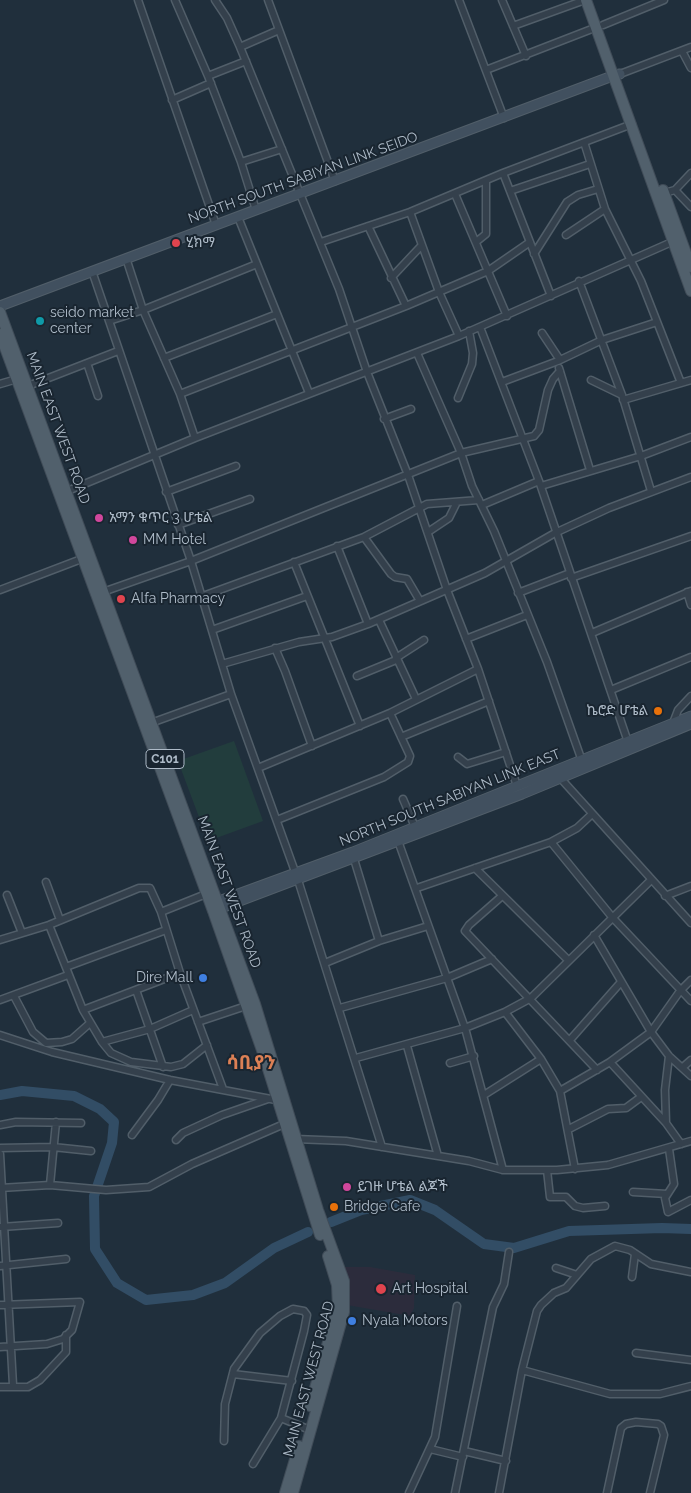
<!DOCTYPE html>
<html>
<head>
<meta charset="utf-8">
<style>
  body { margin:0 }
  canvas { display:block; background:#202f3c }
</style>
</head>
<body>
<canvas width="691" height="1493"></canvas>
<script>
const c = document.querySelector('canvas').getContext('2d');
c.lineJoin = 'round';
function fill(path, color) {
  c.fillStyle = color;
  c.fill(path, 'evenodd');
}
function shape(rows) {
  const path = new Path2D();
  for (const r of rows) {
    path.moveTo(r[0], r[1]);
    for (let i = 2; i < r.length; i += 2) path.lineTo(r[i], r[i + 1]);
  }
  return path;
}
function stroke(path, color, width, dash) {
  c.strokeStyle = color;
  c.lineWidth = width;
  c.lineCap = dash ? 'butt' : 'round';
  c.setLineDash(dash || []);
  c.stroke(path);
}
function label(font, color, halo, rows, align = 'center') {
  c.font = font + ' Raleway,"Noto Sans Ethiopic",sans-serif';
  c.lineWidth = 4;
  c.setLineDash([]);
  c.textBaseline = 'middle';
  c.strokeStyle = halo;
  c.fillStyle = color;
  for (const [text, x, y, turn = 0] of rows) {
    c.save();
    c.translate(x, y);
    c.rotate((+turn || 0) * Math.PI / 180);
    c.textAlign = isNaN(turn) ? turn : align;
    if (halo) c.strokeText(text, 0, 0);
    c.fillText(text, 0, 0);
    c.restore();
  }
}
const medical = shape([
  [342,1267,370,1267,415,1275,414,1308,410,1316,347,1305]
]);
const green = shape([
  [234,741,263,821,208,841,178,761]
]);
const river = shape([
  [0,1095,22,1091,74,1096,100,1109,114,1122,112,1143,94,1196,95,1249,117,1283,146,1300,193,1295,225,1283,274,1248,308,1232],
  [331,1222,361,1210,410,1200,435,1210,484,1244,514,1248,569,1231,662,1228,691,1229]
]);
const minor = shape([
  [138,0,216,225],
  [175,0,208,76,241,162,256,210],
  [215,0,227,18,240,47,339,289,367,372,408,475,447,590,478,669,517,786],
  [268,0,335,181],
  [459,0,504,118],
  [502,0,526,56],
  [603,25,664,0],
  [513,26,585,0],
  [240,47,279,30],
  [682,51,691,68],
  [486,70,597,27],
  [620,74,691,47],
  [208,76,246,61],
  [172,100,211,83],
  [584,142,605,209,641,281,681,383],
  [241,162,282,149],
  [503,173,551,296],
  [675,190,691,207],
  [510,191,590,164],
  [664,193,675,190,691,173],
  [455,194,507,316],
  [410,212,439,292,459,336],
  [238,217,309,393],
  [368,226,406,306],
  [566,235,605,209],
  [321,242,410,212,503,173,632,124],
  [476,242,486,234,486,181],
  [534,254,567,202,578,195,598,189],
  [126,258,143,310,180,394,195,438],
  [92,271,191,561,231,694,298,880,382,1147],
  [391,278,421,246],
  [579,281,622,395,651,491],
  [109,321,143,310,257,264],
  [480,327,539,481,628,742],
  [542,333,560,360],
  [417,353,461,453,472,486,494,531,547,662,582,761],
  [164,358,277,314],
  [87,363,98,396],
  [559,368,590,470],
  [591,380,622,395],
  [502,382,558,361,602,340,657,322],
  [0,384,17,379],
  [28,386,118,351],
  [180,394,406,306,488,271,530,242],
  [458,398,472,364,473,353,469,331],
  [623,400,691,380],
  [384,419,411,409],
  [541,486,641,456,691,437],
  [65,492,195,438,459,336,674,241],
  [166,492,236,466],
  [482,505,539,481],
  [178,525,250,499],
  [428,532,449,518,457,502],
  [364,537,391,574,395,577,407,579,420,601],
  [337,546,368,624],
  [294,562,360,726],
  [571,578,691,536],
  [0,590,84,558],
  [687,592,691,605],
  [100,593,191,561,461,453,534,436,539,430,548,390,553,379,560,371],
  [518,593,570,573],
  [203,596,364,537,427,504,479,500],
  [379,620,416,699],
  [212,630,307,596],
  [592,633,691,591],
  [466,639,527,615],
  [275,648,285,671,312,746],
  [396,658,424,640],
  [222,664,299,642,332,637,368,624,485,573,555,533,609,508,691,477],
  [357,676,396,660],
  [611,690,691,657],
  [151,723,231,694],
  [673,723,678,710,691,696],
  [401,737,489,701],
  [458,757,467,764,506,752],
  [258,768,390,713,478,669],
  [554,771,691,923],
  [403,799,415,827],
  [277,820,384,777,408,762,410,756,390,713],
  [397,838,465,1028,503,1170],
  [551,842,612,917,691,1001],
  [354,859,379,941],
  [475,868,568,960],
  [46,882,60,920],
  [417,888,551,842,577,828,592,814],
  [7,895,22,933],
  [502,896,469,925,465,931,597,1070],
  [665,896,691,886],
  [161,912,206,894],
  [49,925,83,1010,102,1042,111,1053,131,1062,171,1067,183,1064,207,1045],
  [594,935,651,1032,669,1056,691,1076],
  [0,940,49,925,139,888,150,888,161,912,180,973,223,1089],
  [325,963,379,941,428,926],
  [66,967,166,930],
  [136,990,163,1067],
  [14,996,33,1032,46,1043,62,1042,72,1039,90,1023],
  [0,1000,68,975],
  [340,1008,447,978,492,959],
  [83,1010,180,973],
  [505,1012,541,1059,560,1091,575,1169],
  [198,1022,249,1005],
  [0,1035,52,1052,170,1080,276,1100],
  [570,1040,621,982],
  [102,1042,150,1029,193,1010],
  [407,1046,438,1156],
  [356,1058,465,1028,505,1012,531,998,651,880],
  [610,1062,666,1123,681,1144],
  [450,1063,474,1056],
  [683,1067,691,1060],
  [560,1091,610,1062,651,1032,680,991,691,980],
  [484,1095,541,1059],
  [666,1123,665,1090,669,1056],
  [0,1125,16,1122,81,1123],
  [569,1129,608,1109,626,1108,641,1097],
  [132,1135,158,1100,170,1080],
  [295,1139,346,1141,469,1161,503,1170,557,1170,608,1165,691,1141],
  [176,1140,183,1133,222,1115,268,1099],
  [0,1148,53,1147,91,1151],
  [669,1149,674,1184,665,1198,668,1212,691,1200],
  [0,1154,13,1385],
  [547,1170,550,1197,566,1197,575,1206,583,1208,605,1206],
  [50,1185,56,1122],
  [0,1188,50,1185,106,1190,149,1187,192,1164,284,1124],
  [633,1192,667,1194],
  [1,1227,58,1223],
  [0,1266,66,1259],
  [556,1268,577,1275],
  [632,1277,635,1254],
  [0,1305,80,1302,72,1330,63,1339,47,1344,0,1347],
  [636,1353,691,1360],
  [522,1370,610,1394,660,1394,691,1386],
  [233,1374,292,1381],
  [0,1387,28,1387,40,1380,66,1352,66,1335],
  [281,1418,310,1430],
  [224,1441,225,1404,234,1369,260,1333,280,1316,293,1309,304,1311,307,1315,304,1331,281,1418,253,1464],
  [430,1449,463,1457],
  [464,1451,506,1461],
  [409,1493,435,1437,457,1306],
  [455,1493,493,1307,504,1284,509,1252],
  [499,1493,522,1370,537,1311,541,1305,554,1293,566,1288,591,1259,615,1246,630,1250,651,1264,691,1272],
  [607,1493,621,1428,626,1424,636,1422,658,1424,661,1426,664,1435,650,1493]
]);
const secondary = shape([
  [0,306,615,75,620,74],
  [211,904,353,852,691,716],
  [213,911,522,794,691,724]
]);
const primary = shape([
  [586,0,691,291],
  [663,190,691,267],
  [0,312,255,1004,318,1210,344,1281,344,1312,293,1493],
  [0,334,213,911,263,1053,320,1235],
  [310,1406,338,1307,337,1285,328,1256],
  [285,1493,299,1446]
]);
const markers = [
  [176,243,5,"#e0444e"],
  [40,321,5,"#0f9aa8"],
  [99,518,5,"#d1479c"],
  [133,540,5,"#d1479c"],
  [121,599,5,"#e0444e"],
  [658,711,5,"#e8710a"],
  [203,978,5,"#3f7fe0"],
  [347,1187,5,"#d1479c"],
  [334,1207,5,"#e8710a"],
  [381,1289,6,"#e0444e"],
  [352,1321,5,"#3f7fe0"]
];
const shields = [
  [165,759,38]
];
const shieldNames = [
  ["C101",165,759]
];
const streetNames = [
  ["NORTH SOUTH SABIYAN LINK SEIDO",303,178,-20],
  ["MAIN EAST WEST ROAD",58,428,70],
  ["NORTH SOUTH SABIYAN LINK EAST",450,798,-22],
  ["MAIN EAST WEST ROAD",229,892,70],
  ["MAIN EAST WEST ROAD",309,1379,-75]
];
const poiNames = [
  ["ሂክማ",186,243],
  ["seido market",50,313],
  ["center",50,329],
  ["አማን ቁጥር 3 ሆቴል",109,518],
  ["MM Hotel",143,540],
  ["Alfa Pharmacy",131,599],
  ["ኬሮድ ሆቴል",648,711,"right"],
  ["Dire Mall",193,978,"right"],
  ["ይገዙ ሆቴል ልጆች",357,1187],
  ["Bridge Cafe",344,1207],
  ["Art Hospital",392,1289],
  ["Nyala Motors",362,1321]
];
const districtNames = [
  ["ሳቢያን",251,1063]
];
fill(medical, '#2c2c3c');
fill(green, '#223d3d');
stroke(river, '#324d65', 10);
stroke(minor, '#515e69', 9);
stroke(secondary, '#515e69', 11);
stroke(primary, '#404c58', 12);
stroke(minor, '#34404c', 6);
stroke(secondary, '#41505f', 9);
stroke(primary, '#51606c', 10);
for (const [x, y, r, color] of markers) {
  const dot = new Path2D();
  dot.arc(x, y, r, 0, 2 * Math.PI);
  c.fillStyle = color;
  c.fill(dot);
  stroke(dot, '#192530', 2);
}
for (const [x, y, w] of shields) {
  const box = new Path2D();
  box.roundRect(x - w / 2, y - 9.5, w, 19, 4);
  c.fillStyle = '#192530';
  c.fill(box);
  stroke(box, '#aebbc8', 1);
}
label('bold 12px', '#aebbc8', null, shieldNames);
label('14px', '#aebbc8', '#192530', streetNames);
label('14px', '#aebbc8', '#192530', poiNames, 'left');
label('bold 19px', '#dc8055', '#192530', districtNames);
</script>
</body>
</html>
